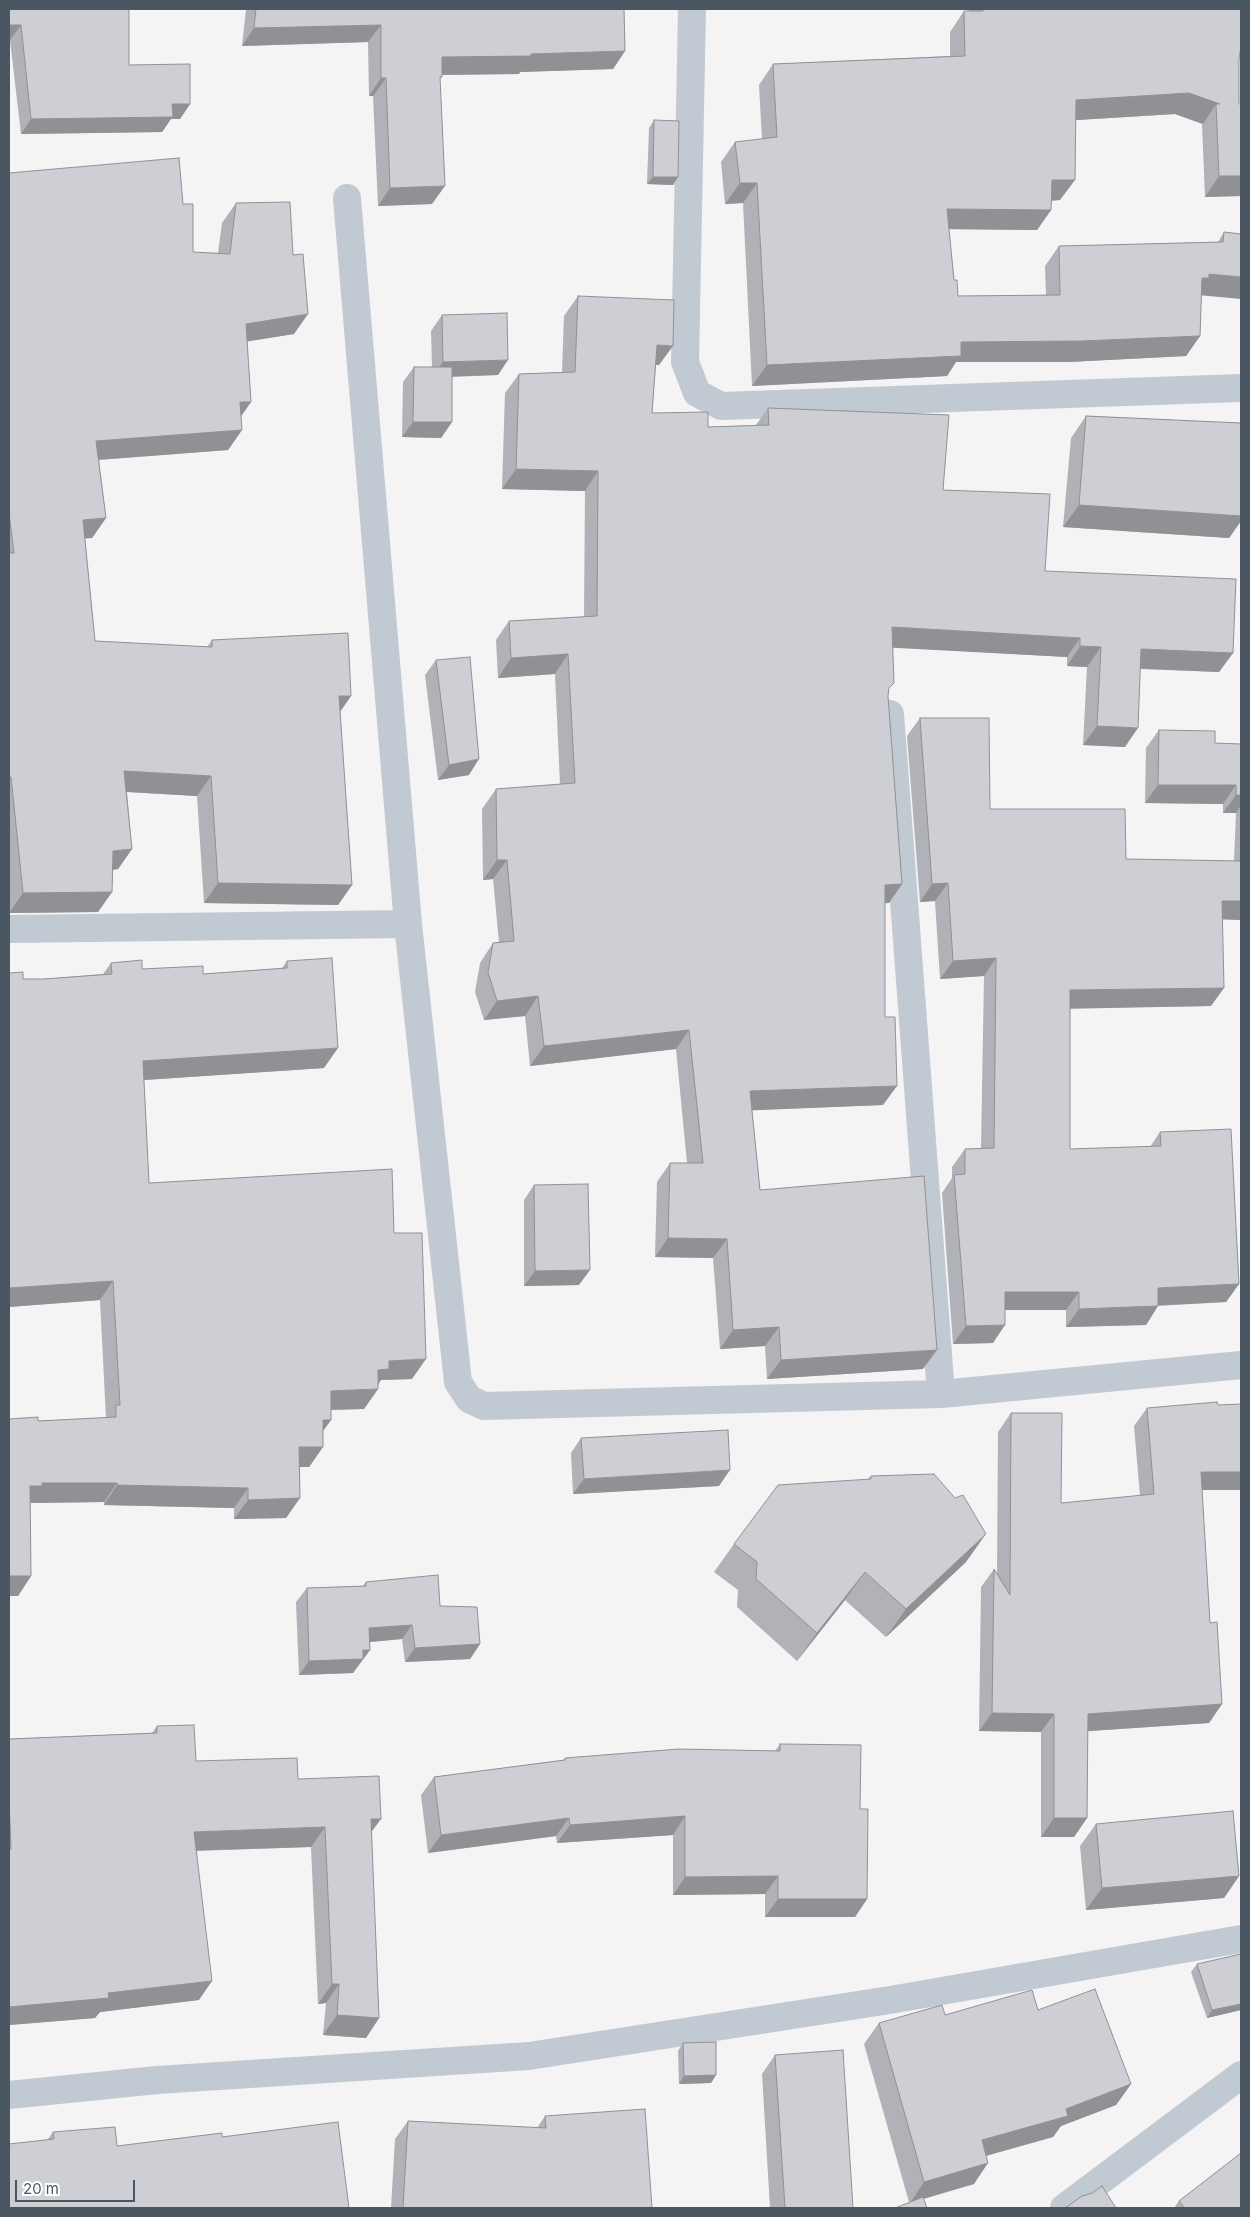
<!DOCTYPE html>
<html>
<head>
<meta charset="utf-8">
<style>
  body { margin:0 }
  #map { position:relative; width:1250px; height:2217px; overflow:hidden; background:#f5f3f3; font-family:Inter,sans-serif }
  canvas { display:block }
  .frame { position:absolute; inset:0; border:10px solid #4a5661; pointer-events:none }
  .scale { position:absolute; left:15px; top:2180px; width:120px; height:22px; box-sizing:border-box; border:2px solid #4a5661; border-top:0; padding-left:6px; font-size:15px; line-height:18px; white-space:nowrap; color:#4a5661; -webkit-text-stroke:4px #fff; paint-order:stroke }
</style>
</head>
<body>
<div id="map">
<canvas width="1250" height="2217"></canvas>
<div class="frame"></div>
<div class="scale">20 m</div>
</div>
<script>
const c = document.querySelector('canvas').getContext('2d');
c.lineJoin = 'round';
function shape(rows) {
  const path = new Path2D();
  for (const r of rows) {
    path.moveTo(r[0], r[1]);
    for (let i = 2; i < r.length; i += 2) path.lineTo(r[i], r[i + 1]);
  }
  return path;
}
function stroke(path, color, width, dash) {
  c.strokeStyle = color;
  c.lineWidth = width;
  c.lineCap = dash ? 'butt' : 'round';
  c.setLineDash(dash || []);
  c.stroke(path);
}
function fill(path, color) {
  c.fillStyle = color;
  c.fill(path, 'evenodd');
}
const minor = shape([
  [692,9,685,362,697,393,721,406,1241,388],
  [347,198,408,924,458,1382,469,1399,484,1406,941,1394,1241,1365],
  [890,714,941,1394],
  [9,929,408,924],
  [9,2095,157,2080,529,2056,890,2000,1241,1939],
  [1064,2208,1241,2075]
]);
const wall = shape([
  [9,9,160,9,129,9,129,65,190,104,180,119,171,119,162,132,21,134,10,40,9,40],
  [246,9,624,9,625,51,613,69,520,72,519,74,442,75,440,80,432,204,378,206,373,96,369,96,368,42,242,46],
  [969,9,1241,9,1239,59,1239,104,1241,104,1241,196,1205,197,1202,125,1203,124,1175,114,1076,120,1060,200,1051,201,1051,210,1037,230,949,229,954,280,958,296,1046,295,1045,266,1059,246,1218,242,1224,232,1241,234,1201,295,1200,336,1186,356,1068,362,956,362,947,376,752,386,743,203,725,204,721,162,735,142,762,139,759,85,773,64,950,56,950,32,964,11,969,11],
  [654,120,678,177,673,185,647,184,649,128],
  [9,173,183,204,193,252,218,253,222,223,236,203,294,334,247,341,251,402,241,416,242,430,228,450,99,460,106,518,92,538,85,538,95,641,207,647,212,640,351,696,340,712,352,885,338,905,204,903,197,796,127,792,132,849,118,869,113,870,112,892,98,912,9,913],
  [578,296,659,365,656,365,652,413,708,427,756,425,768,408,943,490,1045,571,1233,653,1219,672,1140,669,1125,747,1083,745,1087,667,1067,666,1067,657,893,647,888,696,902,884,889,903,885,903,883,1105,752,1110,760,1190,923,1369,767,1379,765,1346,720,1349,713,1258,655,1257,657,1182,670,1163,687,1163,676,1049,530,1066,525,1016,484,1020,475,992,480,963,493,943,499,942,493,879,483,880,482,809,496,789,560,784,555,674,498,678,496,640,509,621,584,617,585,491,502,489,505,393,519,374,562,372,564,316],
  [442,315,498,375,452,377,452,422,441,438,402,437,403,382,414,367,432,367,431,331],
  [1086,416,1241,423,1241,521,1229,538,1063,527,1071,438],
  [436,660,469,775,438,780,425,675],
  [920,718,990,809,1126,859,1234,861,1236,813,1223,813,1223,804,1145,803,1146,748,1159,730,1215,743,1241,744,1241,920,1222,919,1211,1006,1070,1008,1070,1149,1150,1147,1160,1132,1239,1284,1226,1302,1158,1306,1146,1325,1066,1327,1066,1310,1005,1310,993,1343,953,1344,942,1193,952,1178,952,1167,965,1149,981,1148,984,976,940,979,935,901,920,902,907,736],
  [287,961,324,1068,144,1080,149,1183,394,1233,412,1379,381,1380,378,1385,378,1389,364,1409,331,1410,331,1420,323,1431,323,1447,309,1467,300,1467,300,1498,286,1518,234,1519,234,1508,104,1505,104,1502,30,1503,31,1576,18,1596,9,1596,9,1419,38,1421,106,1418,100,1300,9,1307,9,973,23,979,44,979,103,974,111,963,142,969,203,974,282,968],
  [534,1185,579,1285,524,1286,524,1200],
  [1147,1408,1202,1490,1210,1623,1222,1704,1209,1723,1088,1731,1087,1818,1074,1837,1041,1837,1041,1732,979,1731,981,1587,994,1569,997,1574,998,1432,1011,1413,1061,1503,1140,1496,1134,1426],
  [581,1438,719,1486,573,1494,571,1453],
  [871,1476,966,1562,886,1637,845,1600,797,1661,737,1607,738,1590,714,1572,734,1544,868,1479],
  [366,1582,440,1606,480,1644,470,1659,405,1662,402,1639,370,1642,370,1650,353,1673,299,1675,296,1602,307,1588,363,1586],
  [157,1726,196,1761,298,1779,371,1832,379,2018,366,2038,323,2035,326,2003,318,2004,311,1847,197,1851,199,2000,100,2012,95,2018,9,2025,9,1739,152,1733],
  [780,1744,860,1809,867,1899,855,1917,765,1917,765,1894,673,1895,673,1835,557,1843,556,1836,428,1853,421,1795,434,1777,563,1760,565,1758,775,1751],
  [1096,1824,1239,1876,1224,1898,1086,1910,1080,1846],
  [1241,1954,1241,2010,1207,2018,1191,1972,1197,1964],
  [1038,2010,1131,2084,1116,2105,1061,2126,1053,2137,986,2156,974,2184,909,2202,864,2044,879,2023,945,2015],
  [683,2043,716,2075,711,2083,679,2084,678,2051],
  [775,2055,853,2208,770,2208,762,2074],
  [545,2116,652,2208,391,2208,395,2139,408,2121,537,2128],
  [53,2132,117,2146,222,2137,349,2208,48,2139],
  [1179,2201,1241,2208,1174,2208]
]);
const shadedWall = shape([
  [9,25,21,25,10,40,9,40],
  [381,25,368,42,242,46,254,28],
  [625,51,613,69,520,72,519,74,429,75,442,57],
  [381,78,386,78,373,96,369,96],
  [1189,93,1220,104,1216,104,1203,124,1175,114,1061,121,1076,100],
  [172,104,190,104,180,119,171,119,162,132,21,134,31,119],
  [1219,176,1241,176,1241,196,1205,197],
  [653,177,678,177,673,185,647,184],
  [1052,180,1075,180,1060,200,1037,201],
  [740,183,757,183,743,203,725,204],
  [445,186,432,204,378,206,390,188],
  [947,209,1051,210,1037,230,932,229],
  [1209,274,1241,277,1241,299,1198,295,1202,278],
  [308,314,294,334,232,344,246,324],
  [1200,336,1186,356,1068,362,956,362,947,376,752,386,767,365,961,342],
  [657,345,673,346,659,365,643,365],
  [508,360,498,375,432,377,443,362],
  [240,402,251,402,237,422],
  [413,422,452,422,441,438,402,437],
  [242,430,228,450,82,461,96,441],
  [516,469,598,471,585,491,502,489],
  [1079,505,1241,516,1241,521,1229,538,1063,527],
  [106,518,92,538,69,540,83,520],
  [892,627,1080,638,1067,657,879,647],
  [1080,646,1101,647,1087,667,1067,666],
  [1141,649,1233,653,1219,672,1127,668],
  [568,654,555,674,498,678,511,658],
  [339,696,351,696,337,716],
  [1097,726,1138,728,1125,747,1083,745],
  [479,759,469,775,438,780,449,765],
  [124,771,211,776,197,796,111,791],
  [1158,785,1236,785,1223,804,1145,803],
  [1236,795,1241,795,1241,805,1236,813,1223,813],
  [132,849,118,869,99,871,113,851],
  [497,860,507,860,493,879,483,880],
  [218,883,352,885,338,905,204,903],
  [948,883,935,901,920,902,932,884],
  [902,884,889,903,872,904,885,885],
  [112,892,98,912,9,913,23,893],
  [1222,901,1241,901,1241,920,1209,919],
  [996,958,984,976,940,979,953,961],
  [1224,988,1211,1006,1058,1009,1070,990],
  [538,996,525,1016,484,1020,497,1001],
  [689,1030,676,1049,530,1066,544,1046],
  [338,1048,324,1068,129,1081,143,1061],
  [897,1086,883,1105,736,1111,750,1091],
  [668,1238,727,1239,713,1258,655,1257],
  [590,1270,579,1285,524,1286,535,1271],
  [113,1281,100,1300,9,1307,9,1288],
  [1239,1284,1226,1302,1145,1306,1158,1288],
  [1005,1292,1079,1292,1066,1310,992,1310],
  [1158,1306,1146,1325,1066,1327,1079,1309],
  [1005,1325,993,1343,953,1344,966,1326],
  [779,1327,765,1346,720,1349,733,1330],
  [937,1350,923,1369,767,1379,781,1360],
  [426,1359,412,1379,381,1380,375,1389,378,1370,389,1361],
  [378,1389,364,1409,317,1410,331,1391],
  [323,1420,331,1420,317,1439],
  [299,1447,323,1447,309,1467,286,1467],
  [730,1470,719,1486,573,1494,584,1479],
  [1201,1472,1241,1472,1241,1490,1188,1490],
  [42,1483,117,1483,104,1502,29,1503,30,1486],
  [117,1485,248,1488,234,1508,104,1505],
  [300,1498,286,1518,234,1519,248,1500],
  [986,1534,966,1562,886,1637,906,1609],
  [865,1572,845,1600,797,1661,817,1633],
  [9,1576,31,1576,18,1596,9,1596],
  [412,1625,402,1639,359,1643,369,1628],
  [480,1644,470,1659,405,1662,415,1648],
  [363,1650,370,1650,353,1673,299,1675,309,1661],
  [1222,1704,1209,1723,1075,1732,1088,1714],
  [992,1713,1054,1714,1041,1732,979,1731],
  [685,1816,673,1835,557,1843,570,1825],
  [569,1818,556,1836,428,1853,441,1835],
  [1054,1818,1087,1818,1074,1837,1041,1837],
  [371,1819,381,1819,367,1838],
  [325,1827,311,1847,181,1851,194,1832],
  [778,1876,765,1894,673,1895,685,1877],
  [1239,1876,1224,1898,1086,1910,1102,1888],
  [778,1899,867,1899,855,1917,765,1917],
  [212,1981,199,2000,100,2012,95,2018,9,2025,9,2007,108,1993],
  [332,1984,339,1984,326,2003,318,2004],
  [1241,2004,1241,2010,1207,2018,1212,2010],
  [337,2015,379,2018,366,2038,323,2035],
  [716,2075,711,2083,679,2084,684,2076],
  [1131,2084,1116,2105,1061,2126,1053,2137,967,2161,982,2140],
  [988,2163,974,2184,910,2203,924,2182]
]);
const building = shape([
  [9,9,129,9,129,65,190,64,190,104,172,104,173,117,31,119,21,25,9,25,9,9],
  [256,9,624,9,625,51,531,54,531,56,442,57,442,77,440,77,445,186,390,188,386,78,381,78,381,25,254,28,256,9],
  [983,9,1241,9,1241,46,1239,59,1239,104,1241,104,1241,176,1219,176,1216,104,1220,104,1189,93,1076,100,1075,180,1052,180,1051,210,947,209,954,280,957,280,958,296,1060,295,1059,246,1223,242,1224,232,1241,234,1241,277,1209,274,1209,278,1202,278,1200,336,1082,341,961,342,961,356,767,365,757,183,740,183,735,142,777,137,773,64,965,56,964,11,983,11,983,9],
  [654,120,679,121,678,177,653,177,654,120],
  [179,158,183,204,193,204,193,252,230,254,236,203,290,202,293,255,303,254,308,314,246,324,251,402,240,402,242,430,96,441,106,518,83,520,95,641,212,647,212,640,348,633,351,696,339,696,352,885,218,883,211,776,124,771,132,849,113,851,112,892,23,893,11,777,9,777,9,553,14,553,9,513,9,173,179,158],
  [578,296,674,300,673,346,657,345,652,413,708,412,708,427,769,425,768,408,949,415,943,490,1050,494,1045,571,1236,579,1233,653,1141,649,1138,728,1097,726,1101,647,1080,646,1080,638,892,627,894,683,889,688,888,696,902,884,885,885,885,1017,895,1017,897,1086,750,1091,760,1190,924,1176,937,1350,781,1360,779,1327,733,1330,727,1239,668,1238,670,1163,703,1163,689,1030,544,1046,538,996,497,1001,488,972,493,943,514,941,507,860,497,860,496,789,575,783,568,654,511,658,509,621,597,616,598,471,516,469,519,374,575,372,578,296],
  [507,313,508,360,443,362,442,315,507,313],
  [414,367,452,367,452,422,413,422,414,367],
  [1086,416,1241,423,1241,516,1079,505,1086,416],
  [470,657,479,759,449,765,436,660,470,657],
  [920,718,989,718,990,809,1125,809,1126,859,1241,861,1241,901,1222,901,1224,988,1070,990,1070,1149,1161,1146,1160,1132,1231,1129,1239,1284,1158,1288,1158,1306,1079,1309,1079,1292,1005,1292,1005,1325,966,1326,954,1175,965,1174,965,1149,994,1148,996,958,953,961,948,883,932,884,920,718],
  [1159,730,1215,731,1215,743,1241,744,1241,795,1236,795,1236,785,1158,785,1159,730],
  [332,958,338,1048,143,1061,149,1183,392,1169,394,1233,422,1233,426,1359,389,1361,389,1369,378,1370,378,1389,331,1391,331,1420,323,1420,323,1447,299,1447,300,1498,248,1500,248,1488,117,1485,117,1483,42,1483,42,1486,30,1486,31,1576,9,1576,9,1419,38,1417,38,1421,116,1417,116,1405,120,1405,113,1281,9,1288,9,973,23,972,23,979,44,979,112,974,111,963,142,960,142,969,203,966,203,974,287,968,287,961,332,958],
  [588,1184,590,1270,535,1271,534,1185,588,1184],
  [1217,1402,1218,1405,1241,1404,1241,1472,1201,1472,1210,1623,1217,1622,1222,1704,1088,1714,1087,1818,1054,1818,1054,1714,992,1713,994,1569,1010,1595,1011,1413,1062,1413,1061,1503,1154,1494,1147,1408,1217,1402],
  [728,1430,730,1470,584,1479,581,1438,728,1430],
  [934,1474,955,1498,963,1495,986,1534,906,1609,865,1572,817,1633,756,1579,757,1562,734,1544,778,1485,871,1479,871,1476,934,1474],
  [438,1575,440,1606,477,1607,480,1644,415,1648,412,1625,369,1628,370,1650,363,1650,363,1659,309,1661,307,1588,366,1586,366,1582,438,1575],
  [194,1725,196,1761,297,1758,298,1779,379,1776,381,1819,371,1819,379,2018,337,2015,339,1984,332,1984,325,1827,194,1832,212,1981,108,1993,109,1998,9,2007,9,1849,11,1849,9,1799,9,1739,157,1733,157,1726,194,1725],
  [780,1744,861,1745,860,1809,868,1809,867,1899,778,1899,778,1876,685,1877,685,1816,570,1825,569,1818,441,1835,434,1777,565,1760,565,1758,679,1749,780,1751,780,1744],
  [1233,1811,1239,1876,1102,1888,1096,1824,1233,1811],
  [1241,1954,1241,2004,1212,2010,1197,1964,1241,1954],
  [1095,1989,1131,2084,1066,2109,1068,2116,982,2140,988,2163,924,2182,879,2023,942,2005,945,2015,1032,1990,1038,2010,1095,1989],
  [716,2042,716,2075,684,2076,683,2043,716,2042],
  [843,2050,853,2208,785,2208,775,2055,843,2050],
  [645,2109,652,2208,403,2208,408,2121,546,2128,545,2116,645,2109],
  [338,2122,349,2208,9,2208,9,2144,54,2139,53,2132,115,2127,117,2146,222,2133,222,2137,338,2122],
  [1241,2153,1241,2208,1185,2208,1179,2201,1241,2153],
  [1102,2186,1116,2208,1065,2208,1082,2196,1092,2193,1102,2186],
  [923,2197,927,2208,895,2208,923,2197]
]);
stroke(minor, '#c1cad2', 28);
fill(wall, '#b0b2b7');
fill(shadedWall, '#909195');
fill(building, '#cdcfd5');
stroke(building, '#909195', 1);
</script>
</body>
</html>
